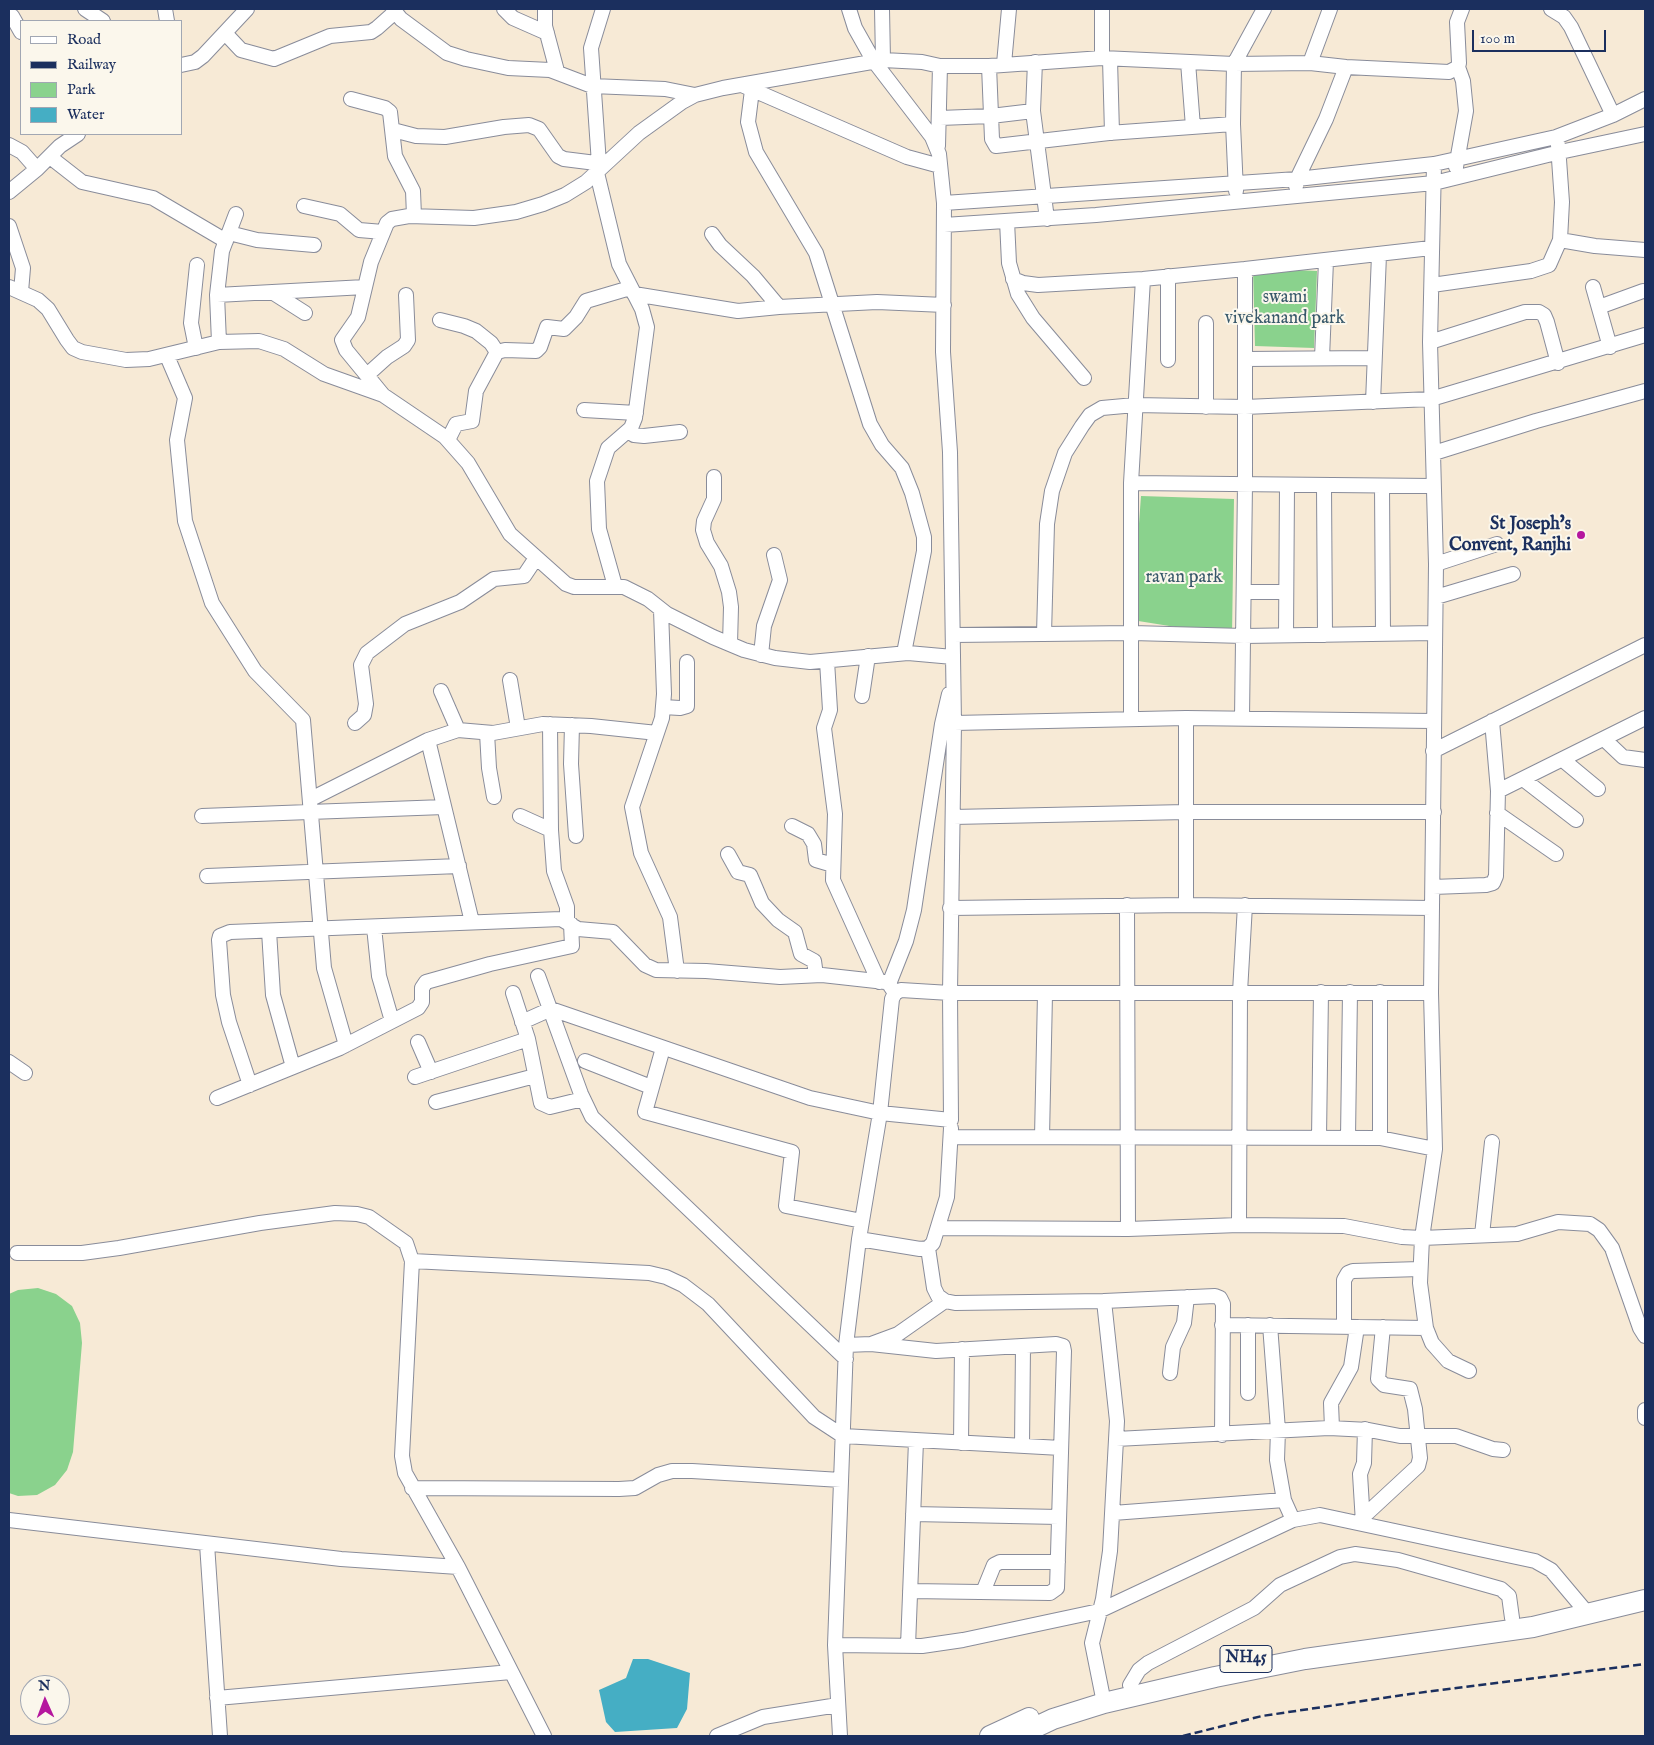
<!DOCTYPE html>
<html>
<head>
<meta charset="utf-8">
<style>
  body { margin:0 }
  #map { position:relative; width:1654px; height:1745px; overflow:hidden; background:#f7ead6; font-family:"IM FELL English",serif }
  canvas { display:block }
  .frame { position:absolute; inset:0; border:10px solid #1b2f5e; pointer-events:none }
  .legend { position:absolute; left:20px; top:20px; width:162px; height:115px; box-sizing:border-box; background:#fbf7ec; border:1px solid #a1a7b3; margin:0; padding:6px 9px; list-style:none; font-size:15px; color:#1b2f5e }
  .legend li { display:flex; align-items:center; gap:10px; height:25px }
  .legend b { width:25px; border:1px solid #a1a7b3 }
  .north { position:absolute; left:20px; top:1675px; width:50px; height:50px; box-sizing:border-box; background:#fbf7ec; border:1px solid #a1a7b3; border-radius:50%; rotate:358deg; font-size:14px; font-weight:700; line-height:20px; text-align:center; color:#1b2f5e }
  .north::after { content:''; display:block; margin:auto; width:18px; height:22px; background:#b5179e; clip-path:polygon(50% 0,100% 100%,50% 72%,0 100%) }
  .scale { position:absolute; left:1472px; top:30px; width:134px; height:22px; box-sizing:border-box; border:2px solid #1b2f5e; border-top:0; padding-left:6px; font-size:15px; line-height:18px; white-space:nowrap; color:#1b2f5e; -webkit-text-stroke:4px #fbf7ec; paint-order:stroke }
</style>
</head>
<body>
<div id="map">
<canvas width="1654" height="1745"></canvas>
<div class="frame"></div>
<ul class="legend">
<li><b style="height:6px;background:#fff"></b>Road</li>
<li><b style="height:6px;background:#1b2f5e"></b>Railway</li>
<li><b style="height:14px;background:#8ad28d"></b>Park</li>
<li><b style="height:14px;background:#45aec4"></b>Water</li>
</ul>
<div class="north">N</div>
<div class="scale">100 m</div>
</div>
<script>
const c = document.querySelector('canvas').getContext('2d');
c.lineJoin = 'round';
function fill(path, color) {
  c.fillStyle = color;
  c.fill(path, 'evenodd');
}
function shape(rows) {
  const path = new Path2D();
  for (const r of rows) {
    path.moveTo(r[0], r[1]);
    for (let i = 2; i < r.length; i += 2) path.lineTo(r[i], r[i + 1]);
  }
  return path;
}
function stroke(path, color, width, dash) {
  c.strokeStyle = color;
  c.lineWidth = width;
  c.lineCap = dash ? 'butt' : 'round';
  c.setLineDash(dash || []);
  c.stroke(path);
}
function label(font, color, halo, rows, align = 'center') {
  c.font = font + ' "IM FELL English",serif';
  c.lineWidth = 4;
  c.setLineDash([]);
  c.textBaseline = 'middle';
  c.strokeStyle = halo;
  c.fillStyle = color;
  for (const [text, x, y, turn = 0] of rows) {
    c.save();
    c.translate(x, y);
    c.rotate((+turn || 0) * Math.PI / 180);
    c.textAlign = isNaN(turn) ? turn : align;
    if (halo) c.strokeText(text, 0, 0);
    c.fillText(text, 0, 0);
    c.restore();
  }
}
const green = shape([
  [1253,268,1317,271,1314,348,1255,346],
  [1141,496,1234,499,1232,636,1132,620],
  [38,1288,56,1294,72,1306,80,1323,82,1343,73,1452,67,1470,55,1485,37,1495,18,1496,9,1493,9,1294,18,1290]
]);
const water = shape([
  [633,1659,648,1659,690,1673,687,1709,677,1728,615,1732,606,1722,599,1690,626,1678]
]);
const minor = shape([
  [85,9,103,21],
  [165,9,167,21],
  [393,9,401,19,447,53,466,59,508,68,550,70,592,86,665,89,695,95],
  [504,9,513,18,547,33],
  [545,9,545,26,557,71],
  [882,9,883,60],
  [1551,9,1564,17,1571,27,1613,115],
  [12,16,21,32],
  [225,33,241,50,274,59,330,36,371,32,377,28,395,12],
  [1102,58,1102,9],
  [1110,59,1112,133],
  [1035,62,1033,111,1047,219],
  [1188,62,1193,127],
  [1310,63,1330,9],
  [1004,64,1009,9],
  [181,65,195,62,203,56,247,9],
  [989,66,992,139,996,146,1109,133,1233,124],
  [744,86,907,157,940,166],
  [752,90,748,122,756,152,816,253,870,424,882,445,902,468,912,493,924,537,924,551,904,653],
  [351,99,385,108,390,112,395,156,413,191,414,216],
  [940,118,991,116,1033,111],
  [393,130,416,136,445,137,504,127,529,125,539,129,558,156,564,159,604,164],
  [9,145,22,152,37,169],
  [938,146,940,66],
  [50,157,82,182,153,198,226,241],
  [599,164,591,48,603,9],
  [1456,167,1466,111,1463,81,1458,67],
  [597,173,619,264,642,309,647,327,635,418,631,428,608,448,597,481,599,529,615,586],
  [1296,186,1297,179,1326,119,1346,67],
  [1236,191,1233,124,1234,64,1264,9],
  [9,192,37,169,60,146,78,134],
  [944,203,1297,179,1434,164,1556,137,1613,115,1645,99],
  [304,206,340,214,359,230,383,232],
  [1007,221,1009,263,1018,294,1033,318,1084,378],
  [944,225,1096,215,1434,183,1560,152,1645,134],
  [9,226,23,268,21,292],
  [229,233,257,240,314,245],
  [712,234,720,245,753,276,779,307],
  [1560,240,1595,246,1645,250],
  [1168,276,1168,360],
  [1013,279,1023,283,1038,285,1143,279,1245,269],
  [1432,285,1531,271,1549,265,1560,240,1562,202,1558,145],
  [9,287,38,300,48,309,67,340,73,348,82,352,126,360,149,359,219,342,259,341,284,349,324,374,383,395,445,437,468,463,510,534,566,584,574,587,624,587,648,599,667,614,713,637,744,650,775,658,810,662,908,653,953,657],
  [1593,287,1610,347],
  [272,292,305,313],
  [634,294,738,311,779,307,877,302,944,305],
  [217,295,365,287],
  [1599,307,1643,291],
  [440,320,464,326,476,331,491,343,497,352],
  [1206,323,1206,407],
  [219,342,217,295,222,251,236,214],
  [1430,342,1525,312,1539,312,1544,315,1547,322,1558,363],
  [196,348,191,323,197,265],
  [167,356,185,398,177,440,185,521,212,603,255,671,303,720,324,968,346,1045],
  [1322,358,1326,261],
  [1245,359,1374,358],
  [367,375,387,357,404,346,408,340,406,295],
  [383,395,346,350,342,340,358,317,371,262,387,223,392,219,409,216,474,218,516,212,543,204,565,195,586,182,639,133,682,102,695,95,723,88,883,60,922,62,940,66,989,66,1102,58,1234,64,1310,63,1346,67,1449,72,1458,67,1459,63,1457,22,1462,9],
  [1373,402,1379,255],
  [584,410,636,413],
  [628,431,634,435,644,436,680,432],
  [448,440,456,424,472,421,476,391,497,352,505,350,536,351,540,347,547,327,564,329,576,317,586,301,630,288],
  [1434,453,1536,421,1645,391],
  [714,477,714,499,704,521,703,530,707,543,721,566,729,592,731,607,730,644],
  [1131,483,1433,486],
  [1382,486,1383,634],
  [1324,487,1325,635],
  [1436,564,1497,544],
  [1244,592,1286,592],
  [1436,597,1513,574],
  [661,610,664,694,662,718,632,807,641,853,670,917,677,971],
  [1044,634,1047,524,1052,491,1065,453,1082,426,1090,415,1102,408,1135,405,1245,407,1431,399,1645,335],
  [953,635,1132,633,1244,636,1435,633],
  [1286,635,1287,486],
  [761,655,764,626,780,580,774,555],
  [827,661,830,710,824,728,835,814,833,880,879,982],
  [510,680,518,728],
  [441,691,458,730],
  [862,696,868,656],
  [663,707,680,708,687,706,687,662],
  [1186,718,1186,905],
  [1242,718,1245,484,1245,269,1431,248],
  [1131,719,1131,483,1143,279],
  [355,723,364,715,366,704,361,665,367,653,405,624,460,602,494,579,524,576,536,558],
  [954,723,1186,718,1433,721],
  [550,724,551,830,554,871,567,907,567,922],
  [572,725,571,764,576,836],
  [487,733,489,768,494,797],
  [1604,739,1623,757,1645,760],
  [428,740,472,922],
  [1433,751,1645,645],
  [1563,760,1598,789],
  [1523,779,1576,820],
  [1498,791,1645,718],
  [311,799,428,740,458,730,493,733,543,724,591,726,657,733],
  [1497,813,1556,854],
  [202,816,444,807],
  [520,816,551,830],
  [953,817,1186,812,1434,812],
  [792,826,808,834,814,844,816,860,833,865],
  [728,854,738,872,750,875,762,903,778,920,795,932,801,954,814,961,816,975],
  [207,876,459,866],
  [1433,887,1486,885,1493,883,1496,876,1498,791,1492,721],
  [1127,905,1128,1229],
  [950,908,1186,905,1432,908],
  [374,927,379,976,392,1021],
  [269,931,273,995,293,1067],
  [538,976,581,1094,592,1117,846,1359],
  [889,984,906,941,914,910,942,724,949,694],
  [1380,992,1380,1138],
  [513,993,528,1039,541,1103,550,1107,583,1099],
  [522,1022,551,1009,810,1098,880,1113,951,1120,950,993,1431,993,1436,564,1430,342,1434,164],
  [418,1042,431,1072],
  [663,1048,645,1112,792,1152,786,1206,862,1221],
  [585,1061,651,1087],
  [9,1062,25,1073],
  [415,1077,528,1039],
  [250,1085,229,1022,223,995,219,940,220,936,230,932,561,919,578,929,613,932,645,965,656,970,706,971,780,977,822,975,885,982,889,984,895,993],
  [217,1098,340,1048,418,1008,422,1002,422,988,426,982,490,964,572,946,571,924],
  [436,1102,535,1076],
  [952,1137,1380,1138,1435,1149],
  [1042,1137,1045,994],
  [1319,1138,1321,992],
  [1348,1138,1350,992],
  [1239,1225,1240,992,1245,905],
  [938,1228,1128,1229,1239,1225,1344,1226,1402,1237,1422,1238,1435,1149,1431,993],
  [1482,1235,1492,1142],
  [859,1239,920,1249,928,1248,933,1243,947,1197,951,1128],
  [928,1248,934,1288,938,1296,945,1301,955,1303,1104,1301,1215,1296,1220,1298,1223,1304,1222,1435],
  [17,1253,82,1253,119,1248,260,1223,335,1213,357,1214,369,1217,406,1243,412,1261,402,1456,405,1473,458,1567,544,1736],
  [412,1261,649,1273,666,1277,683,1285,708,1304,814,1417,843,1436,1061,1448],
  [1222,1325,1426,1328],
  [1248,1325,1248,1393],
  [1270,1325,1278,1430,1277,1460,1284,1500,1293,1520],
  [1344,1326,1344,1280,1348,1273,1353,1271,1420,1269],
  [871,1344,936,1351,1056,1344,1063,1346,1064,1351,1057,1588,1050,1593,910,1591],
  [846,1345,871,1344,898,1334,945,1301],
  [1469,1371,1448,1361,1432,1343,1426,1328,1420,1283,1422,1238,1517,1234,1558,1222,1590,1224,1599,1230,1612,1248,1640,1328,1645,1336],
  [1170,1373,1173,1347,1184,1323,1187,1297],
  [1645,1410,1645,1418],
  [1332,1428,1331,1403,1351,1367,1357,1327],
  [1116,1439,1329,1428,1369,1430,1400,1436,1456,1436,1493,1449,1503,1450],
  [961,1443,962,1349],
  [1022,1446,1023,1346],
  [412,1488,619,1489,635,1488,658,1475,672,1471,692,1471,841,1480],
  [1113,1513,1284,1500],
  [913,1514,1059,1517],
  [1363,1517,1418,1466,1420,1458,1415,1409,1410,1389,1384,1385,1378,1379,1383,1327],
  [9,1520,341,1559,458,1567],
  [1363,1523,1360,1474,1364,1463,1365,1429],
  [207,1544,220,1736],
  [983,1592,994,1565,1000,1562,1058,1562],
  [835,1645,922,1646,963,1640,1099,1611,1293,1520,1320,1515,1535,1561,1551,1570,1588,1614],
  [908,1646,916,1441],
  [1130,1685,1139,1670,1148,1663,1254,1608,1280,1585,1340,1557,1355,1554,1398,1560,1501,1589,1509,1596,1512,1618],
  [217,1698,511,1672],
  [1104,1703,1092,1643,1103,1599,1110,1551,1117,1421,1104,1301],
  [717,1736,763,1717,838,1705],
  [840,1736,835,1645,846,1345,859,1239,880,1113,892,999,895,993,901,990,950,993,954,723,950,452,943,352,944,203,939,154,932,137,873,60,855,28,849,9]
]);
const highway = shape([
  [990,1736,1029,1718],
  [1017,1736,1053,1719,1104,1703,1215,1677,1305,1659,1533,1627,1645,1600]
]);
const rail = shape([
  [1183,1736,1262,1716,1410,1694,1645,1664]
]);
const markers = [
  [1581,535,5,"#b5179e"]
];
const shields = [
  [1246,1659,52]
];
const shieldNames = [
  ["NH45",1246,1659]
];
const parkNames = [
  ["swami",1285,298],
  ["vivekanand park",1285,319],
  ["ravan park",1184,578]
];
const poiNames = [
  ["St Joseph's",1571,525],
  ["Convent, Ranjhi",1571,546]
];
fill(green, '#8ad28d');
fill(water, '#45aec4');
stroke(minor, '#898c9a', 16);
stroke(highway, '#898c9a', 22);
stroke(minor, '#fff', 14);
stroke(highway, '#fff', 20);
stroke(rail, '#1b2f5e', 2.5, [8, 4]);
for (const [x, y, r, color] of markers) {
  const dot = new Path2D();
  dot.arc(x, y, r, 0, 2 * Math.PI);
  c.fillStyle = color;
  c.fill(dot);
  stroke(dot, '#fbf7ec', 2);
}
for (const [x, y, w] of shields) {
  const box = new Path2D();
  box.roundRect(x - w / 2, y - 13.5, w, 27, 4);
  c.fillStyle = '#fbf7ec';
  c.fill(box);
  stroke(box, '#1b2f5e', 1);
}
label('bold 16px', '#1b2f5e', null, shieldNames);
label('18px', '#37586a', '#fbf7ec', parkNames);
label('bold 18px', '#1b2f5e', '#fbf7ec', poiNames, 'right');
</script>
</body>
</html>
